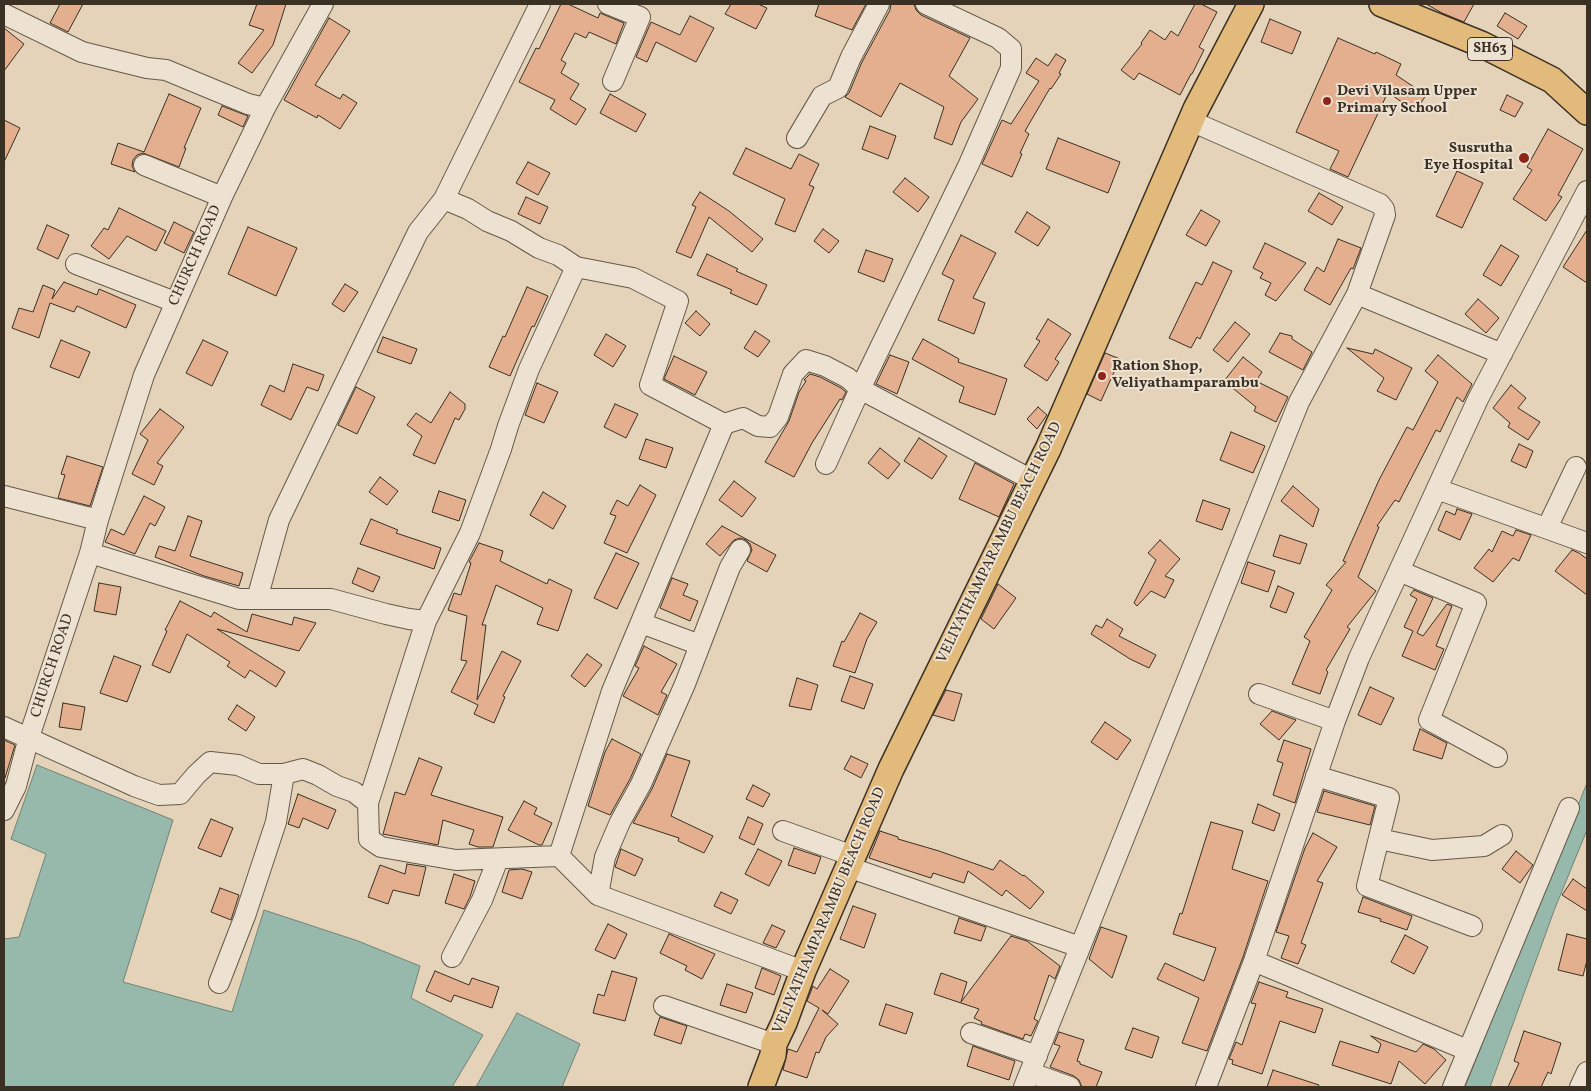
<!DOCTYPE html>
<html>
<head>
<meta charset="utf-8">
<style>
  body { margin:0 }
  #map { position:relative; width:1591px; height:1091px; overflow:hidden; background:#e4d3b9; font-family:Vollkorn,serif }
  canvas { display:block }
  .frame { position:absolute; inset:0; border:5px solid #3a3023; pointer-events:none }
</style>
</head>
<body>
<div id="map">
<canvas width="1591" height="1091"></canvas>
<div class="frame"></div>
</div>
<script>
const c = document.querySelector('canvas').getContext('2d');
c.lineJoin = 'round';
function fill(path, color) {
  c.fillStyle = color;
  c.fill(path, 'evenodd');
}
function shape(rows) {
  const path = new Path2D();
  for (const r of rows) {
    path.moveTo(r[0], r[1]);
    for (let i = 2; i < r.length; i += 2) path.lineTo(r[i], r[i + 1]);
  }
  return path;
}
function stroke(path, color, width, dash) {
  c.strokeStyle = color;
  c.lineWidth = width;
  c.lineCap = dash ? 'butt' : 'round';
  c.setLineDash(dash || []);
  c.stroke(path);
}
function label(font, color, halo, rows, align = 'center') {
  c.font = font + ' Vollkorn,serif';
  c.lineWidth = 4;
  c.setLineDash([]);
  c.textBaseline = 'middle';
  c.strokeStyle = halo;
  c.fillStyle = color;
  for (const [text, x, y, turn = 0] of rows) {
    c.save();
    c.translate(x, y);
    c.rotate((+turn || 0) * Math.PI / 180);
    c.textAlign = isNaN(turn) ? turn : align;
    if (halo) c.strokeText(text, 0, 0);
    c.fillText(text, 0, 0);
    c.restore();
  }
}
const water = shape([
  [37,765,173,820,123,982,232,1012,264,910,358,941,420,966,411,998,483,1035,452,1087,4,1087,4,939,19,937,46,854,11,839,37,765],
  [1587,783,1587,830,1555,908,1490,1087,1465,1087,1587,783],
  [517,1013,580,1044,562,1087,476,1087,517,1013]
]);
const building = shape([
  [60,4,83,4,68,32,50,23,60,4],
  [257,4,286,4,273,45,252,73,238,63,264,30,249,25,257,4],
  [561,4,568,4,598,18,600,13,624,23,616,44,589,32,586,38,575,33,561,60,566,63,561,73,579,84,570,99,586,109,576,125,550,109,555,100,519,82,536,48,539,49,561,4],
  [731,4,758,4,767,8,756,29,725,14,731,4],
  [819,4,866,4,852,30,815,16,819,4],
  [891,4,914,4,916,10,921,15,970,38,949,76,978,99,961,122,952,145,934,138,944,107,900,83,881,117,845,97,849,93,862,62,890,10,891,4],
  [1195,4,1201,4,1217,12,1199,47,1204,50,1192,74,1191,74,1180,95,1139,73,1134,80,1121,70,1142,44,1141,43,1150,30,1165,40,1171,31,1178,36,1195,4],
  [1426,4,1474,4,1464,22,1442,13,1426,4],
  [1505,13,1527,26,1518,39,1497,26,1505,13],
  [690,16,714,28,696,62,656,42,647,62,636,57,651,22,680,35,690,16],
  [329,18,350,31,315,85,340,99,343,94,357,103,340,129,318,115,317,118,284,100,329,18],
  [1270,19,1301,32,1292,54,1261,42,1270,19],
  [4,28,24,44,4,71,4,28],
  [1338,38,1375,54,1376,52,1401,64,1396,75,1426,95,1415,112,1388,92,1348,177,1330,169,1339,151,1296,132,1338,38],
  [1056,54,1066,60,1059,73,1061,74,1051,89,1050,88,1025,131,1029,134,1020,153,1022,154,1012,177,982,164,1002,120,1011,124,1039,81,1026,73,1036,58,1048,66,1056,54],
  [169,94,201,108,184,148,186,148,179,167,143,153,137,155,133,160,132,166,135,172,111,164,118,143,144,152,169,94],
  [610,94,646,114,636,132,600,113,610,94],
  [1507,95,1523,103,1515,117,1500,110,1507,95],
  [222,106,248,116,243,127,218,115,222,106],
  [4,120,20,128,4,162,4,120],
  [870,126,896,136,888,159,862,149,870,126],
  [1548,129,1583,149,1558,195,1562,197,1546,221,1513,199,1532,170,1527,167,1548,129],
  [1058,138,1120,162,1108,193,1046,169,1058,138],
  [746,148,791,169,799,154,819,164,809,185,814,187,795,232,775,224,785,199,733,174,746,148],
  [528,162,550,173,538,195,516,183,528,162],
  [1457,171,1483,183,1462,228,1436,216,1457,171],
  [905,178,929,197,918,212,893,192,905,178],
  [700,192,729,211,763,239,752,252,709,217,691,258,676,252,696,207,692,205,700,192],
  [1319,193,1343,207,1332,225,1308,211,1319,193],
  [526,197,548,207,540,224,518,214,526,197],
  [119,208,166,231,156,251,127,236,109,259,91,246,104,228,108,230,119,208],
  [1201,210,1220,221,1206,246,1186,235,1201,210],
  [1027,212,1050,227,1038,246,1015,232,1027,212],
  [174,222,194,232,184,253,164,243,174,222],
  [47,225,69,235,58,259,37,249,47,225],
  [248,227,297,248,276,296,228,274,248,227],
  [823,229,839,241,829,253,814,241,823,229],
  [1587,230,1587,283,1563,267,1587,230],
  [961,235,996,253,973,298,985,303,974,334,938,320,954,280,942,274,961,235],
  [1338,239,1361,248,1353,269,1351,268,1330,305,1304,290,1317,267,1324,272,1338,239],
  [1265,243,1306,263,1276,301,1265,295,1271,283,1260,278,1263,273,1253,268,1265,243],
  [1501,245,1519,256,1501,286,1483,275,1501,245],
  [866,250,893,259,884,282,858,272,866,250],
  [707,254,738,269,736,271,767,285,757,305,730,293,732,290,697,275,707,254],
  [1213,262,1232,271,1200,339,1197,337,1191,348,1169,338,1196,282,1202,285,1213,262],
  [64,282,97,295,99,289,136,305,126,328,77,306,74,312,50,303,39,338,12,328,19,308,33,312,43,285,55,290,52,299,64,282],
  [345,284,358,292,344,312,332,304,345,284],
  [527,287,548,296,534,327,532,326,510,376,489,367,503,336,505,337,527,287],
  [1478,299,1499,318,1486,333,1465,314,1478,299],
  [696,311,710,324,700,336,685,323,696,311],
  [1048,319,1071,334,1055,359,1059,362,1047,381,1024,366,1040,341,1036,339,1048,319],
  [1235,322,1250,334,1228,362,1213,350,1235,322],
  [755,331,770,341,758,357,744,348,755,331],
  [1280,333,1292,336,1292,339,1312,352,1303,370,1269,352,1280,333],
  [606,334,626,346,613,367,594,355,606,334],
  [383,337,417,349,411,364,377,352,383,337],
  [923,339,959,359,958,362,1007,379,995,415,959,402,964,387,912,359,923,339],
  [61,340,90,352,79,378,50,367,61,340],
  [203,340,228,352,212,386,186,373,203,340],
  [1347,348,1373,354,1375,349,1412,368,1396,400,1377,391,1384,378,1347,348],
  [1105,353,1120,359,1101,401,1087,394,1105,353],
  [890,355,909,362,897,394,876,384,890,355],
  [1438,355,1472,384,1463,402,1457,397,1440,432,1436,430,1399,502,1395,500,1377,526,1379,527,1358,577,1376,591,1347,627,1350,629,1326,670,1328,672,1320,694,1292,684,1310,641,1304,637,1332,590,1326,585,1346,562,1343,561,1379,480,1407,427,1413,430,1438,382,1425,371,1438,355],
  [674,356,707,372,695,395,664,379,674,356],
  [1243,357,1262,372,1256,381,1288,397,1276,422,1254,411,1256,407,1224,381,1243,357],
  [293,364,324,375,318,391,307,387,291,420,261,405,270,385,284,392,293,364],
  [810,374,820,377,841,388,846,392,842,400,840,399,812,443,794,477,765,462,789,421,799,392,806,381,804,380,810,374],
  [537,383,558,392,544,423,525,415,537,383],
  [1511,385,1526,398,1518,408,1540,422,1528,440,1508,427,1510,423,1493,408,1511,385],
  [356,387,375,397,357,434,338,425,356,387],
  [450,392,465,404,465,409,459,420,455,418,435,464,413,455,422,436,407,425,416,413,431,423,450,392],
  [615,404,638,414,626,438,604,427,615,404],
  [1038,407,1047,415,1037,429,1027,419,1038,407],
  [160,409,184,427,157,463,163,466,154,485,132,474,148,440,140,434,160,409],
  [1231,432,1265,446,1253,473,1220,460,1231,432],
  [919,438,947,456,932,479,904,461,919,438],
  [646,439,673,448,666,468,639,459,646,439],
  [1519,444,1533,451,1526,468,1511,461,1519,444],
  [880,448,900,464,888,479,868,463,880,448],
  [67,456,103,467,90,506,58,498,65,475,61,474,67,456],
  [975,463,1014,484,999,517,959,499,975,463],
  [380,477,398,491,387,505,369,492,380,477],
  [734,481,756,498,742,517,719,500,734,481],
  [640,485,656,495,627,553,604,543,616,516,610,514,617,500,628,506,640,485],
  [1293,486,1319,509,1313,527,1281,501,1293,486],
  [439,491,466,500,459,521,432,512,439,491],
  [543,492,566,506,553,529,530,515,543,492],
  [144,496,165,507,155,526,150,523,135,554,105,542,111,529,124,535,144,496],
  [1203,500,1230,509,1222,530,1196,521,1203,500],
  [1457,509,1472,514,1460,540,1438,530,1446,511,1455,515,1457,509],
  [188,516,202,521,190,556,243,573,239,586,204,576,155,557,159,546,175,551,188,516],
  [371,519,398,530,396,533,441,548,434,569,360,544,371,519],
  [722,526,776,555,767,572,747,561,752,550,750,544,746,540,740,538,734,540,720,556,706,544,722,526],
  [1516,530,1531,535,1519,561,1513,558,1493,582,1474,568,1489,549,1492,552,1502,531,1513,536,1516,530],
  [1280,535,1307,544,1300,564,1273,556,1280,535],
  [1160,540,1180,559,1165,576,1174,580,1165,598,1151,591,1137,606,1134,603,1156,560,1148,553,1160,540],
  [479,543,503,551,500,561,547,584,549,579,572,590,558,631,537,624,543,608,496,585,482,625,486,625,477,700,502,651,521,661,503,696,505,697,494,723,474,714,478,705,451,692,467,661,461,660,467,616,448,610,454,593,461,595,471,563,469,562,470,560,479,543],
  [1572,550,1579,553,1587,559,1587,595,1555,571,1572,550],
  [616,553,639,563,617,609,594,598,616,553],
  [1248,562,1275,571,1268,592,1241,583,1248,562],
  [358,568,380,577,373,592,352,583,358,568],
  [672,578,688,584,683,595,698,601,690,621,660,608,672,578],
  [99,583,121,587,116,615,94,611,99,583],
  [998,584,1016,598,994,629,981,619,998,584],
  [1278,586,1294,593,1286,613,1270,607,1278,586],
  [1414,590,1433,598,1417,633,1423,636,1447,604,1452,606,1436,646,1444,649,1435,670,1402,656,1413,631,1404,627,1417,599,1410,595,1414,590],
  [180,601,211,617,214,612,247,632,252,614,292,625,294,617,316,623,299,651,217,629,285,672,276,687,250,670,245,678,227,666,230,662,187,634,170,673,152,665,167,631,165,630,180,601],
  [860,613,877,622,867,639,855,673,833,666,842,641,844,642,860,613],
  [1107,619,1123,629,1119,636,1156,655,1149,668,1130,659,1091,634,1096,625,1102,628,1107,619],
  [644,646,677,664,661,692,667,695,658,715,623,696,639,668,635,666,644,646],
  [587,654,602,665,585,687,571,676,587,654],
  [114,656,141,666,127,702,100,693,114,656],
  [850,676,873,684,864,709,841,701,850,676],
  [797,678,818,685,811,710,789,706,797,678],
  [1370,687,1394,698,1381,725,1358,715,1370,687],
  [946,690,962,694,954,721,933,715,946,690],
  [63,703,85,707,81,730,59,727,63,703],
  [237,705,255,717,246,731,228,719,237,705],
  [1272,711,1296,720,1279,740,1260,724,1272,711],
  [1105,722,1131,740,1117,760,1091,742,1105,722],
  [1420,729,1447,743,1442,759,1413,750,1420,729],
  [612,739,641,754,630,779,610,815,588,806,605,752,612,739],
  [4,740,15,745,5,778,4,778,4,740],
  [1284,740,1311,749,1295,803,1273,795,1283,763,1277,761,1284,740],
  [667,754,690,761,671,816,713,836,704,853,678,841,679,838,633,823,652,789,667,754],
  [851,756,868,764,861,778,844,769,851,756],
  [419,758,442,767,431,795,503,817,493,847,478,847,469,844,474,830,443,820,438,845,383,834,395,792,405,795,419,758],
  [753,785,770,794,763,807,746,799,753,785],
  [1324,791,1375,806,1370,825,1317,812,1324,791],
  [298,794,336,810,328,829,303,818,299,828,288,824,298,794],
  [524,801,537,808,534,814,552,823,542,845,539,845,508,830,524,801],
  [1258,804,1280,814,1274,831,1252,823,1258,804],
  [748,817,763,824,754,845,739,838,748,817],
  [211,819,233,828,221,857,198,848,211,819],
  [1211,822,1243,831,1232,869,1268,881,1243,957,1207,1051,1182,1043,1199,998,1157,979,1165,963,1204,981,1216,948,1173,934,1180,913,1182,914,1211,822],
  [880,831,898,837,898,839,939,851,993,870,1000,860,1023,876,1024,875,1044,892,1030,909,1006,890,1002,896,968,871,964,883,933,873,931,878,869,858,880,831],
  [1313,833,1337,847,1317,881,1323,883,1301,943,1306,945,1298,964,1281,958,1289,936,1276,932,1305,848,1313,833],
  [794,848,821,857,815,874,788,865,794,848],
  [621,849,643,859,635,876,615,867,621,849],
  [758,849,782,861,769,886,745,874,758,849],
  [1516,851,1533,865,1520,883,1502,869,1516,851],
  [407,864,426,867,419,896,393,890,388,904,368,897,380,865,405,874,407,864],
  [522,869,532,872,522,899,502,892,509,870,522,869],
  [454,874,475,881,470,897,464,909,445,903,454,874],
  [1573,879,1587,889,1587,911,1562,895,1573,879],
  [220,888,239,895,231,920,211,912,220,888],
  [721,892,738,900,731,914,714,906,721,892],
  [1363,897,1412,916,1407,930,1380,921,1381,919,1358,912,1363,897],
  [853,906,876,914,864,948,840,939,853,906],
  [959,918,986,927,981,941,954,933,959,918],
  [608,924,627,934,615,959,595,950,608,924],
  [772,925,785,931,776,948,763,943,772,925],
  [1101,927,1127,936,1112,978,1089,959,1101,927],
  [669,934,715,954,702,979,685,970,687,966,660,953,669,934],
  [1567,934,1587,939,1587,960,1583,976,1558,970,1567,934],
  [1405,935,1428,947,1414,974,1391,962,1405,935],
  [1011,936,1027,941,1060,966,1055,979,1049,975,1034,1019,1038,1021,1031,1036,1025,1034,1023,1039,981,1024,982,1022,974,1018,979,1009,934,994,941,973,967,982,961,1002,1011,936],
  [762,968,781,976,774,995,755,988,762,968],
  [830,969,849,981,828,1014,822,1010,838,1024,826,1037,819,1053,816,1052,807,1078,783,1070,788,1049,797,1052,819,1008,807,1001,813,986,817,989,830,969],
  [435,971,469,985,472,978,499,987,492,1008,454,995,451,1002,426,991,435,971],
  [612,971,637,978,625,1021,593,1013,598,994,604,996,612,971],
  [1259,982,1288,992,1286,997,1323,1009,1315,1033,1280,1021,1262,1074,1232,1064,1233,1060,1229,1059,1236,1042,1242,1045,1256,1004,1251,1003,1259,982],
  [727,984,753,993,746,1013,720,1005,727,984],
  [886,1004,913,1013,906,1034,879,1025,886,1004],
  [660,1017,687,1026,681,1044,654,1035,660,1017],
  [1133,1028,1159,1037,1152,1058,1125,1049,1133,1028],
  [1524,1031,1561,1043,1551,1074,1548,1072,1541,1087,1508,1087,1519,1063,1514,1061,1524,1031],
  [1059,1032,1084,1040,1077,1061,1080,1062,1080,1064,1102,1072,1096,1087,1082,1087,1079,1080,1074,1076,1050,1067,1060,1046,1054,1044,1059,1032],
  [1371,1036,1416,1052,1423,1044,1434,1049,1446,1060,1425,1084,1399,1061,1391,1084,1332,1065,1340,1041,1378,1053,1381,1044,1371,1036],
  [973,1046,1015,1061,1009,1080,967,1066,973,1046],
  [1273,1070,1319,1085,1318,1087,1267,1087,1273,1070]
]);
const minor = shape([
  [608,4,640,17,613,81],
  [4,14,82,52,147,68,166,70,248,104,265,108],
  [797,138,822,96,838,88,851,57,879,4],
  [144,165,222,197],
  [444,199,468,209,487,221,511,231,539,248,558,255,576,267,633,278,678,301,650,385,724,424,743,418,758,426,770,427,778,417,793,374,806,360,825,366,848,378,860,389,1032,480],
  [76,264,175,302],
  [1357,294,1502,354],
  [826,464,860,389,969,164,1011,68,1011,49,998,38,926,4],
  [1437,489,1587,543],
  [4,496,98,520],
  [1547,528,1576,467],
  [90,553,239,599,331,599,386,614,409,619,426,621],
  [1399,571,1476,603,1429,720,1497,757],
  [257,599,279,520,418,232,444,199,540,4],
  [641,623,700,645],
  [1259,694,1335,721],
  [4,727,134,786,159,795,180,794,196,775,210,762,238,765,259,774,284,774,303,769,318,775,337,786,354,792,368,803,369,839,381,847,456,860,559,856,598,895,803,971],
  [1316,776,1389,798,1367,886,1472,926],
  [368,803,426,621,470,533,501,449,508,426,529,369,576,267],
  [4,810,16,786,29,737,90,553,98,520,144,375,222,197,265,108,323,4],
  [783,831,853,856],
  [1379,839,1432,850,1484,846,1502,835],
  [559,856,612,691,724,424],
  [848,867,1080,947],
  [598,895,605,857,620,822,641,784,685,684,730,567,740,550],
  [452,957,482,900,498,859],
  [1254,961,1467,1050],
  [219,983,245,916,276,822,284,774],
  [664,1006,774,1044],
  [971,1033,1037,1056],
  [1031,1073,1070,1087],
  [1024,1087,1299,402,1357,294,1385,215,1384,209,1380,204,1191,121],
  [1206,1087,1254,961,1335,721,1359,658,1478,399,1587,191],
  [1453,1087,1569,808],
  [1580,1087,1587,1072]
]);
const major = shape([
  [1382,4,1481,44,1552,80,1587,112],
  [761,1087,773,1055,774,1044,784,1023,803,971,891,769,1048,449,1196,109,1251,4]
]);
const markers = [
  [1327,101,5,"#8f2418"],
  [1524,158,6,"#8f2418"],
  [1102,376,5,"#8f2418"]
];
const shields = [
  [1490,49,45]
];
const shieldNames = [
  ["SH63",1490,49]
];
const poiNames = [
  ["Devi Vilasam Upper",1337,92],
  ["Primary School",1337,109],
  ["Susrutha",1513,149,"right"],
  ["Eye Hospital",1513,166,"right"],
  ["Ration Shop,",1112,367],
  ["Veliyathamparambu",1112,384]
];
const streetNames = [
  ["CHURCH ROAD",196,256,-66],
  ["VELIYATHAMPARAMBU BEACH ROAD",1000,543,-64],
  ["CHURCH ROAD",53,666,-72],
  ["VELIYATHAMPARAMBU BEACH ROAD",830,911,-67]
];
fill(water, '#96b9ab');
stroke(water, '#718275', 1);
fill(building, '#e3af8e');
stroke(building, '#3a3023', 1);
stroke(minor, '#645948', 22);
stroke(major, '#3a3023', 28);
stroke(minor, '#ede2d2', 20);
stroke(major, '#e2ba7c', 25);
for (const [x, y, r, color] of markers) {
  const dot = new Path2D();
  dot.arc(x, y, r, 0, 2 * Math.PI);
  c.fillStyle = color;
  c.fill(dot);
  stroke(dot, '#ede2d2', 2);
}
for (const [x, y, w] of shields) {
  const box = new Path2D();
  box.roundRect(x - w / 2, y - 11.5, w, 23, 4);
  c.fillStyle = '#ede2d2';
  c.fill(box);
  stroke(box, '#3a3023', 1);
}
label('bold 14px', '#3a3023', null, shieldNames);
label('bold 15px', '#3a3023', '#ede2d2', poiNames, 'left');
label('15px', '#3a3023', '#ede2d2', streetNames);
</script>
</body>
</html>
